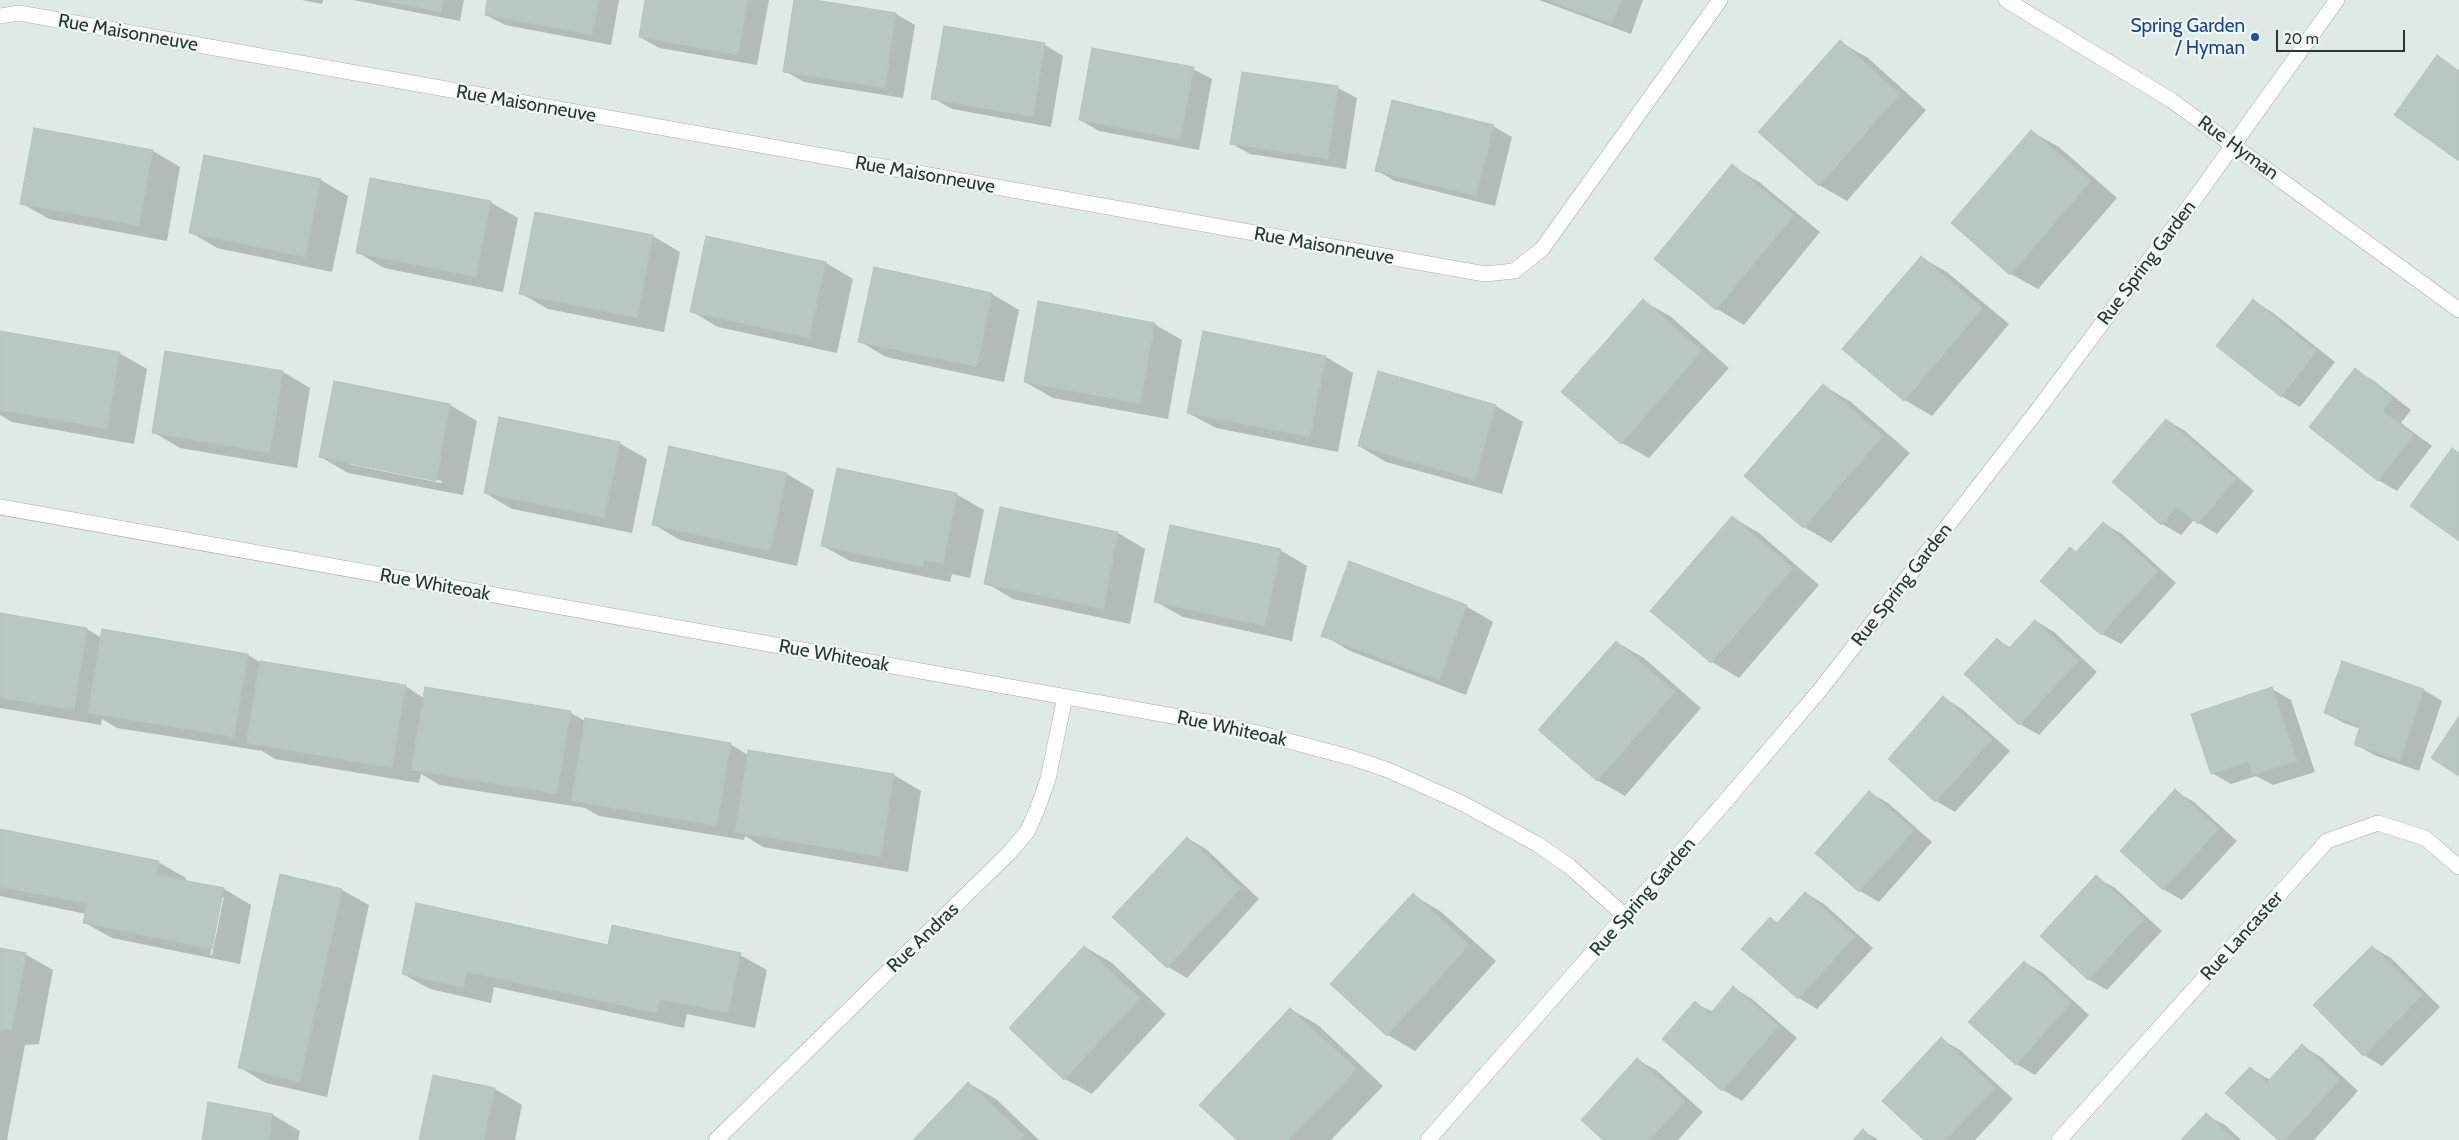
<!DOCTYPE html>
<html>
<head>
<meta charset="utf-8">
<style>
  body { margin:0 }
  #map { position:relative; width:2459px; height:1140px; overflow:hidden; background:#e0eae5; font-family:Cabin,sans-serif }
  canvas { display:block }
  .scale { position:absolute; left:2276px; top:30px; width:129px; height:22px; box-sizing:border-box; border:2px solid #233932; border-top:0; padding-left:6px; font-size:15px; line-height:18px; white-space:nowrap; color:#233932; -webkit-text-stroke:4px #f1f7f3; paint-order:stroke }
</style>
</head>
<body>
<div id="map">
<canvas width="2459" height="1140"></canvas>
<div class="scale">20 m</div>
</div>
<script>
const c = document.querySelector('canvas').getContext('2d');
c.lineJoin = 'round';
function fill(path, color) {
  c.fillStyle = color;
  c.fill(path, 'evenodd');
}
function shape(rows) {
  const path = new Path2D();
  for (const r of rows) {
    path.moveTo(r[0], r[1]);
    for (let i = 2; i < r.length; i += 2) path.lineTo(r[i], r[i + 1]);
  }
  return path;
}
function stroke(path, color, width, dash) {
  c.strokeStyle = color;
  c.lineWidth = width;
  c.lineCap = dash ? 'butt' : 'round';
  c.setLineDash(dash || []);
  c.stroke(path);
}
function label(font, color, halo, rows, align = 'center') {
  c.font = font + ' Cabin,sans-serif';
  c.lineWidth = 4.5;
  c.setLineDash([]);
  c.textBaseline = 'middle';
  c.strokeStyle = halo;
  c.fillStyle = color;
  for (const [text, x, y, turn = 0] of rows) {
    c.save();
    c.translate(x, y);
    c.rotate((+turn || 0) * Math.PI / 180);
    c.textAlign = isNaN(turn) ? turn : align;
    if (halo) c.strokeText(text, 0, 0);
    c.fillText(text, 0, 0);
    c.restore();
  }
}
const shadow = shape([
  [302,0,323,0,322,4],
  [353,0,464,0,460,21],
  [489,0,619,0,611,45,505,25,486,15],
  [647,0,769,0,757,65,659,48,640,37],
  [796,0,896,14,915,25,903,98,804,82,785,71],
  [1539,0,1643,0,1631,34],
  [1840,42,1868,58,1926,110,1847,201,1819,185],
  [1045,45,1063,56,1051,127,952,109,933,98],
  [1193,69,1212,79,1199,150,1099,131,1080,120],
  [1243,73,1338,88,1357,98,1346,169,1250,154,1232,144],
  [1493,126,1512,137,1495,206,1395,181,1376,170],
  [2032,132,2059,147,2117,198,2038,289,2011,274],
  [153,151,180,167,167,241,49,219,21,203],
  [1732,166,1759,182,1820,232,1744,325,1717,309,1656,259],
  [321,180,348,196,332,272,217,248,190,232],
  [490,202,518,218,503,292,384,268,357,252],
  [653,236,680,252,664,332,548,309,520,293],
  [1921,257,1948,273,2009,324,1932,416,1905,400,1844,349],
  [826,263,853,279,837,353,718,327,691,311],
  [875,269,992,294,1019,310,1004,382,886,357,859,341],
  [1643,301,1670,316,1729,368,1649,458,1622,443],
  [2253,301,2272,312,2335,362,2300,407,2281,396],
  [1154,324,1182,340,1168,419,1053,398,1025,382],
  [0,332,119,353,147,369,134,444,12,422,0,415],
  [1326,357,1353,373,1338,452,1216,428,1188,413],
  [2356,370,2374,381,2411,410,2401,423,2432,446,2397,491,2378,480],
  [283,372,310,388,297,468,180,448,153,432],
  [1379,373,1496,406,1523,422,1502,494,1386,462,1359,446],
  [335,382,450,405,477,421,463,495,348,473,321,457],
  [348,462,442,481,441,483,348,464],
  [1824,386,1851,402,1910,453,1831,543,1804,527],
  [2167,420,2185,431,2254,491,2217,534,2194,520,2181,535,2162,524,2113,482],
  [619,443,647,459,632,533,512,509,485,493],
  [787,474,814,490,797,566,680,540,653,524],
  [956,494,984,510,970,578,952,574,950,582,850,561,823,546],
  [1001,508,1118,533,1145,549,1130,624,1013,599,986,583],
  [1732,517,1759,533,1819,585,1739,678,1712,662],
  [2103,523,2122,534,2176,583,2121,644,2102,634,2077,553],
  [1280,550,1307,566,1292,641,1183,617,1156,602],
  [1466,606,1493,622,1466,695,1350,651,1323,635],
  [0,614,87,629,102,638,248,655,261,663,405,686,424,698,426,688,571,713,585,721,730,744,748,755,749,751,894,775,921,791,908,872,763,847,745,836,744,840,599,816,585,808,440,785,421,774,419,783,275,759,262,751,117,728,102,719,101,725,0,708],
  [2036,621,2054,632,2097,672,2039,735,2020,724,1966,674,1997,640,2011,648],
  [1616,642,1644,658,1701,708,1625,796,1597,780],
  [2343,663,2424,690,2442,701,2419,771,2374,755,2355,744,2361,729,2344,723,2325,713],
  [2272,689,2291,700,2315,772,2273,785,2256,776,2231,784,2212,773],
  [1944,698,1962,709,2010,751,1955,812,1936,801,1889,759],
  [2175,791,2194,802,2237,841,2182,900,2163,889],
  [1870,793,1888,803,1932,842,1879,902,1860,891,1817,853],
  [0,830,158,862,186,878,185,882,224,889,251,905,240,964,112,938,85,923,86,914,0,896],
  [221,897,224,897,212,955,210,955],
  [1187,838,1206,849,1259,899,1187,978,1168,967],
  [281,876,342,890,369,905,327,1097,266,1083,239,1067],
  [2096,877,2115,888,2162,931,2107,990,2088,979],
  [1806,893,1824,904,1873,948,1817,1009,1799,998,1778,924],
  [1413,895,1440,911,1496,961,1415,1051,1388,1035],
  [1085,947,1112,963,1166,1014,1092,1094,1065,1079],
  [2372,947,2391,958,2440,1007,2382,1066,2364,1055],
  [0,949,25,954,53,970,39,1044,25,1045,7,1140,0,1140],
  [740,955,767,970,755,1028,687,1014,684,1028,494,987,491,1003,430,989,403,974],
  [2024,962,2043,973,2089,1015,2035,1075,2016,1064],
  [1734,988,1752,999,1797,1038,1742,1101,1723,1090,1664,1039,1695,1003,1713,1012],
  [1290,1009,1318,1025,1383,1086,1331,1140,1239,1140],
  [1941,1039,1960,1050,2013,1099,1975,1140,1926,1140],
  [2302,1046,2321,1057,2358,1091,2314,1140,2279,1140,2250,1068,2270,1080],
  [1638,1060,1656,1070,1703,1112,1678,1140,1605,1140],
  [434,1076,495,1089,522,1105,515,1140,420,1140],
  [968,1083,996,1099,1039,1140,915,1140],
  [273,1115,300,1131,298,1140,203,1140],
  [2206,1115,2225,1125,2241,1140,2182,1140],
  [1863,1131,1879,1140,1855,1140]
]);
const building = shape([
  [380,0,443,0,441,12,380,0],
  [487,0,599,0,592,35,485,15,487,0],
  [645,0,748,0,738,55,639,37,645,0],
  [794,0,815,0,896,13,885,88,783,72,794,0],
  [1547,0,1621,0,1612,24,1547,0],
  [944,26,1045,43,1033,117,931,99,944,26],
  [1840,40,1900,94,1819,186,1758,132,1840,40],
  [1092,48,1194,67,1180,140,1079,120,1092,48],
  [2437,55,2459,71,2459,161,2394,115,2437,55],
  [1242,72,1338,86,1328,159,1230,144,1242,72],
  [1392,100,1494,125,1476,196,1375,171,1392,100],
  [34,128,153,150,139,226,20,204,34,128],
  [2031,130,2091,181,2010,275,1951,223,2031,130],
  [204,155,321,179,305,257,189,233,204,155],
  [1732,164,1794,215,1716,310,1654,259,1732,164],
  [370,178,491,201,476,277,356,253,370,178],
  [535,212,653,235,637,318,519,294,535,212],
  [706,236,826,262,809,338,690,312,706,236],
  [1921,256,1983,308,1904,401,1842,349,1921,256],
  [874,267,992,293,977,367,858,342,874,267],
  [1643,299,1702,351,1621,444,1561,392,1643,299],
  [2253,299,2317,351,2281,397,2216,346,2253,299],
  [1038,301,1155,323,1140,404,1024,382,1038,301],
  [0,331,120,352,107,429,0,410,0,331],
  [1203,331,1326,356,1310,437,1187,413,1203,331],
  [165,351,283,371,270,453,152,433,165,351],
  [2355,368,2393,398,2383,411,2414,435,2378,481,2309,427,2355,368],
  [1378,371,1496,405,1475,480,1358,446,1378,371],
  [334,381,450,404,436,481,319,457,334,381],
  [1823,384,1883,436,1803,528,1744,476,1823,384],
  [499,417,620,442,604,518,484,493,499,417],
  [2166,419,2236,479,2198,524,2177,507,2161,525,2112,482,2166,419],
  [669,446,787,473,770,551,652,525,669,446],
  [2452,448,2459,453,2459,541,2410,506,2452,448],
  [837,468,957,493,943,564,924,560,923,567,821,546,837,468],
  [1000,507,1118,532,1103,609,984,584,1000,507],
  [1732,516,1793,568,1711,663,1650,611,1732,516],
  [2103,522,2158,571,2101,635,2040,581,2070,547,2076,552,2103,522],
  [1170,525,1281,549,1265,626,1154,602,1170,525],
  [1349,561,1467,605,1439,680,1321,636,1349,561],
  [0,613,87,628,74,710,0,698,0,613],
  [2035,620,2079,661,2019,725,1964,674,1997,638,2008,649,2035,620],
  [102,629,248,654,234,737,88,713,102,629],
  [1616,641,1675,692,1597,781,1538,730,1616,641],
  [260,661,406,685,392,768,246,743,260,661],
  [2342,661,2424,689,2400,761,2354,745,2360,726,2324,713,2342,661],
  [425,687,571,711,557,794,411,770,425,687],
  [2272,687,2297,761,2253,775,2248,762,2211,774,2191,714,2272,687],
  [1943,696,1992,740,1935,802,1888,759,1943,696],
  [2459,716,2459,776,2431,758,2459,716],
  [585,718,731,743,717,826,571,801,585,718],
  [748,750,894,774,881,857,735,832,748,750],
  [2175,789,2219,829,2163,890,2120,851,2175,789],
  [1869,791,1914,830,1859,892,1815,853,1869,791],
  [0,829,159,861,156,875,224,888,212,949,83,923,87,904,0,887,0,829],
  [1187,837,1241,888,1167,968,1112,917,1187,837],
  [280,874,342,889,300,1082,238,1068,280,874],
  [2096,875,2144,919,2088,980,2040,936,2096,875],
  [1805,892,1855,936,1798,999,1741,949,1770,917,1777,923,1805,892],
  [1413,893,1469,945,1387,1036,1330,984,1413,893],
  [416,903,608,945,612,925,741,953,728,1013,660,999,657,1013,467,972,464,988,402,974,416,903],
  [1084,946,1140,998,1064,1080,1009,1028,1084,946],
  [2372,946,2422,995,2363,1056,2313,1005,2372,946],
  [0,948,26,953,12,1029,0,1030,0,948],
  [2024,961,2071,1003,2016,1065,1968,1022,2024,961],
  [1733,986,1779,1026,1722,1091,1662,1039,1695,1001,1710,1014,1733,986],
  [1290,1008,1357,1069,1288,1140,1237,1140,1199,1105,1290,1008],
  [1941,1037,1995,1088,1946,1140,1924,1140,1882,1101,1941,1037],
  [2302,1044,2340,1080,2285,1140,2278,1140,2225,1093,2250,1067,2267,1082,2302,1044],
  [1637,1058,1685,1101,1650,1140,1603,1140,1581,1120,1637,1058],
  [433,1075,495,1088,484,1140,419,1140,433,1075],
  [968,1082,1024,1135,1019,1140,913,1140,968,1082],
  [208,1102,273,1114,269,1140,202,1140,208,1102],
  [2206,1113,2235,1140,2181,1140,2206,1113],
  [1863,1129,1874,1140,1853,1140,1863,1129]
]);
const street = shape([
  [2006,0,2171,100,2459,310],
  [0,16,19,13,1485,274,1514,271,1542,249,1720,0],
  [0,507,1218,724,1266,735,1349,757,1388,770,1462,803,1537,844,1569,866,1625,916],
  [716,1140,1009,853,1027,832,1037,810,1048,779,1065,697],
  [2059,1140,2327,841,2378,823,2425,838,2459,867]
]);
const secondary = shape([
  [1428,1140,1724,803,1820,690,2033,416,2191,204,2337,0]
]);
const markers = [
  [2255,37,5,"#1a4fb4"]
];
const transitNames = [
  ["Spring Garden",2245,26],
  ["/ Hyman",2245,48]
];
const streetNames = [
  ["Rue Maisonneuve",128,33,10],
  ["Rue Maisonneuve",526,104,10],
  ["Rue Hyman",2238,148,36],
  ["Rue Maisonneuve",925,175,10],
  ["Rue Maisonneuve",1324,246,10],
  ["Rue Spring Garden",2147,263,-53],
  ["Rue Whiteoak",435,585,10],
  ["Rue Spring Garden",1902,585,-52],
  ["Rue Whiteoak",834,656,10],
  ["Rue Whiteoak",1232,729,12],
  ["Rue Spring Garden",1643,897,-49],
  ["Rue Lancaster",2242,936,-48],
  ["Rue Andras",923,938,-44]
];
fill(shadow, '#0003');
fill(building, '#b9c7c1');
stroke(building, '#b4c3bc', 1);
stroke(street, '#a4b1ac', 16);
stroke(secondary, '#a1b5ad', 16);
stroke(street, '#fff', 15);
stroke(secondary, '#fff', 15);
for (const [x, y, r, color] of markers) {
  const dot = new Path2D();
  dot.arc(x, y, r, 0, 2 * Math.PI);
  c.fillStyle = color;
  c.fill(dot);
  stroke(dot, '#f1f7f3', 2);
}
label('19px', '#164399', '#f1f7f3', transitNames, 'right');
label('19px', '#233932', '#f1f7f3', streetNames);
</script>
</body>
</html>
